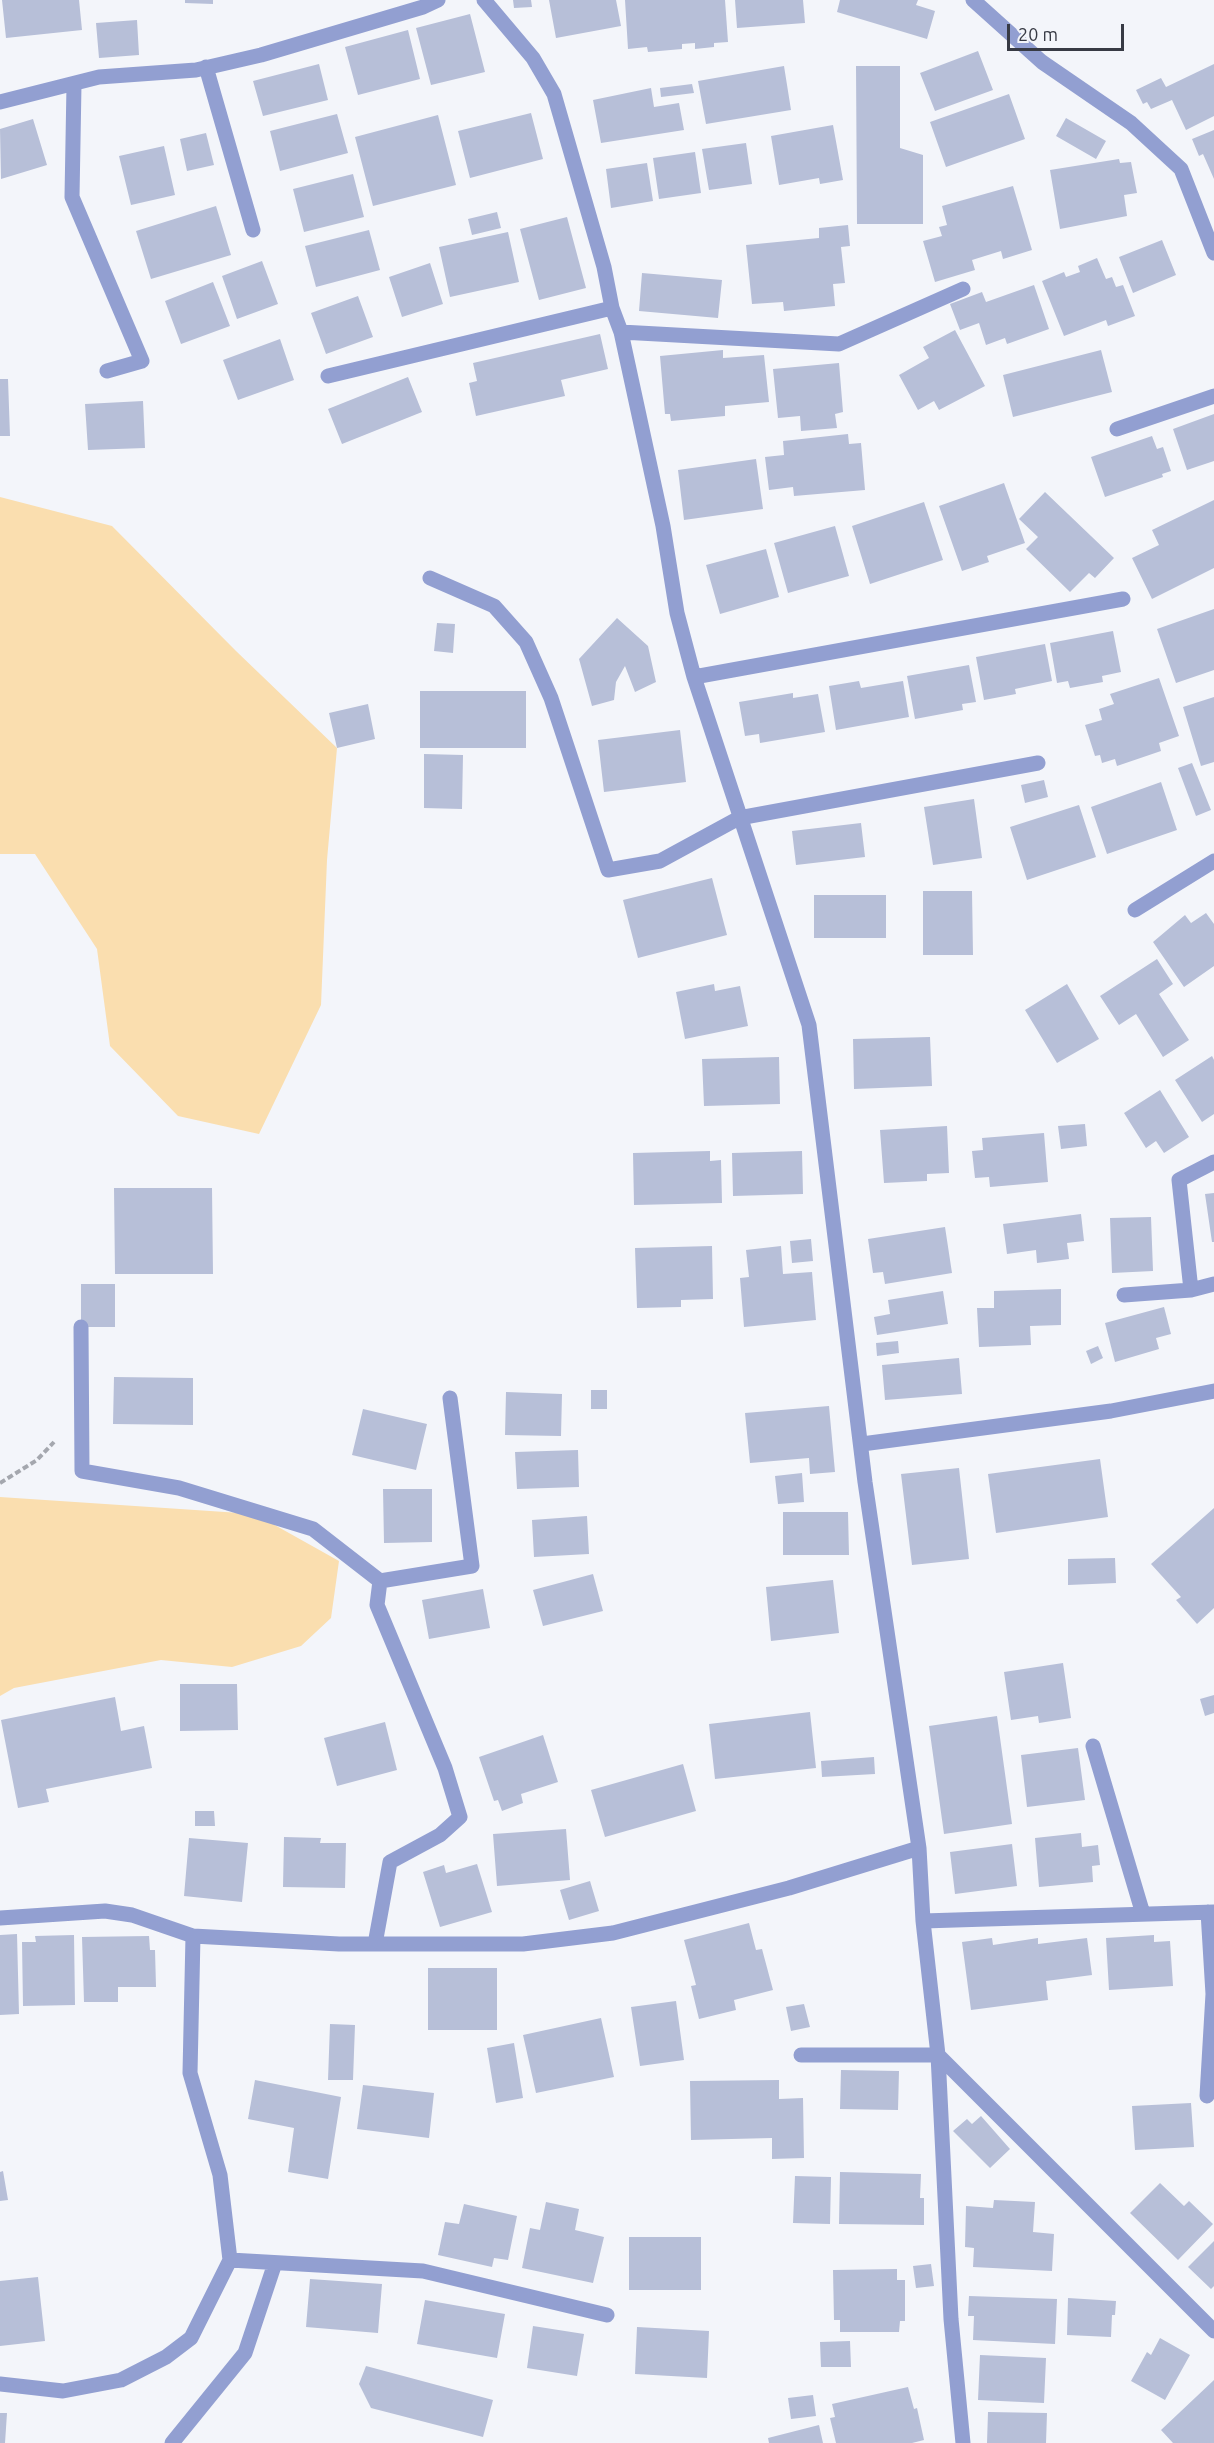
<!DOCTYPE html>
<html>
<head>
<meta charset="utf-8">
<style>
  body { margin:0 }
  #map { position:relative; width:1214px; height:2443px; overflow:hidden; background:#f3f5fa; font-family:Ubuntu,sans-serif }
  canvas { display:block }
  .scale { position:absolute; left:1007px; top:24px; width:117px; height:27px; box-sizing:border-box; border:3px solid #373a44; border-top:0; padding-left:8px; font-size:18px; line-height:21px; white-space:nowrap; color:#373a44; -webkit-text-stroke:4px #f3f5fa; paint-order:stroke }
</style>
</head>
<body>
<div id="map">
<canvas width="1214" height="2443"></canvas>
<div class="scale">20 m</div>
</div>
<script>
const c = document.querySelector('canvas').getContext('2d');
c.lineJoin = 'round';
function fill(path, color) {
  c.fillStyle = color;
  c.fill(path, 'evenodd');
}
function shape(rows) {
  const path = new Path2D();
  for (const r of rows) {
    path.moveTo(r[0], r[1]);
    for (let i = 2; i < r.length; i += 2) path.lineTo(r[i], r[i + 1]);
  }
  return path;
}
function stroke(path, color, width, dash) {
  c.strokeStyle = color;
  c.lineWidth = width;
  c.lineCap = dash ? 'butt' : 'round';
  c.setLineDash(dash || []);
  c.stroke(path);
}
const green = shape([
  [0,497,112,526,236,651,337,748,327,860,321,1005,259,1134,178,1116,110,1046,97,949,35,854,0,854],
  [0,1497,255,1514,339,1561,331,1618,301,1646,232,1667,161,1660,14,1688,0,1696]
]);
const building = shape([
  [2,0,79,0,82,30,6,38],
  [185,0,213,0,213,4,185,3],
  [513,0,531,0,532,7,514,8],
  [549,0,616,0,621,26,556,38],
  [625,0,725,0,728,42,714,43,714,47,695,49,695,43,682,44,682,49,648,52,647,47,628,49],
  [735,0,803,0,805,23,737,28],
  [840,0,918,0,916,5,935,11,927,39,837,12],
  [470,14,485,72,431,85,416,28],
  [137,20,139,55,99,58,96,23],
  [408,30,420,79,358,95,345,47],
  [978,51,993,90,935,111,920,73],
  [319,64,328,100,263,116,253,81],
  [1214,64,1214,116,1186,130,1172,100,1151,109,1147,102,1143,104,1136,90,1161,78,1166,87],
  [784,66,791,110,706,124,698,81],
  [856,66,900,66,900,148,923,155,923,224,857,224],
  [692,84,694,93,661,97,660,88],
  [651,88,654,107,679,103,684,130,601,143,593,100],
  [1009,94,1025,139,946,167,930,122],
  [531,113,543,159,470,178,458,131],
  [337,114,348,153,280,171,270,131],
  [438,115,456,185,373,206,355,137],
  [1066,118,1106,141,1096,159,1056,136],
  [33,119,47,165,1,179,0,129],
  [833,125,843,180,820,184,819,178,779,185,771,136],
  [1214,130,1214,179,1203,154,1199,156,1192,139],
  [206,133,214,165,187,171,180,139],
  [746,143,752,184,709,190,702,149],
  [164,146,175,195,131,205,119,156],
  [695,152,701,193,659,199,653,158],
  [1119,159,1120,163,1131,162,1137,193,1124,195,1127,216,1060,229,1050,170],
  [647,163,653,201,611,208,606,169],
  [353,174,364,217,304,232,293,189],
  [1013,186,1032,250,1003,259,1001,251,972,260,975,270,935,282,923,241,942,236,939,227,947,225,942,206],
  [216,206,231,255,151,279,136,231],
  [497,212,501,228,472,235,468,219],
  [567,217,586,288,539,300,520,229],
  [848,225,850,246,841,247,845,283,833,284,835,306,784,311,783,302,752,304,746,245,819,238,819,228],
  [369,230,380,270,316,287,305,246],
  [508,232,519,282,450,297,439,247],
  [1162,240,1176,275,1133,293,1119,257],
  [1097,258,1106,279,1112,277,1116,287,1123,285,1135,316,1108,326,1106,320,1064,336,1042,281,1064,272,1066,277,1080,272,1078,266],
  [262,261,278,304,237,319,222,276],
  [430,263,443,304,402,317,389,277],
  [642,273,722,280,718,318,639,311],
  [213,282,230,326,181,344,165,301],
  [1034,285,1049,329,1007,344,1005,338,986,345,979,323,960,330,950,304,982,292,986,302],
  [358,296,373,337,326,354,311,313],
  [955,330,985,386,939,410,934,401,918,410,899,375,929,358,923,347],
  [600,334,608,369,561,380,565,396,476,416,469,383,477,381,473,363],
  [280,339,294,380,238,400,223,360],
  [723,350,723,358,764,355,769,402,725,406,725,416,671,421,670,414,665,414,660,356],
  [1101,350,1112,392,1013,417,1003,375],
  [839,363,843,412,835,414,837,428,801,431,800,416,778,418,773,369],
  [408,377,422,412,342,444,328,409],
  [0,379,8,379,10,436,0,436],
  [143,401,145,448,88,450,85,404],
  [1214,414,1214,461,1187,470,1173,429],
  [848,434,849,444,861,443,865,490,794,496,793,487,769,490,765,457,784,455,783,441],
  [1152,436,1157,449,1163,447,1171,471,1162,474,1163,477,1105,497,1091,457],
  [756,459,763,509,684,520,678,470],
  [1004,483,1025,543,987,556,989,562,962,571,939,506],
  [1045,492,1114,558,1095,578,1089,573,1070,592,1026,549,1038,537,1019,519],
  [1214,500,1214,568,1152,599,1132,558,1159,545,1152,530],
  [924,502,943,560,870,584,852,526],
  [835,526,849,576,788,593,774,543],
  [766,549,779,597,720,614,706,565],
  [1214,609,1214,670,1176,683,1157,629],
  [617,618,648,646,656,682,635,692,625,666,616,682,614,700,592,706,579,659],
  [437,623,455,624,453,653,434,651],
  [1113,631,1121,672,1102,676,1103,682,1070,688,1068,681,1057,683,1050,643],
  [1045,644,1052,681,1015,689,1016,694,984,700,976,657],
  [969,665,976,702,962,704,963,710,915,719,907,676],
  [1159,678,1179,736,1159,743,1161,751,1117,766,1115,759,1102,763,1100,755,1095,756,1085,725,1102,720,1099,709,1114,704,1110,694],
  [859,681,861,688,903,681,909,717,836,730,829,686],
  [420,691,526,691,526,748,420,748],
  [793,693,793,698,818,694,825,732,760,743,759,734,745,736,739,702],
  [1214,697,1214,762,1201,766,1183,707],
  [368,704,375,739,337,748,329,713],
  [680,730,686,782,604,792,598,740],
  [424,754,463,755,462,809,424,808],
  [1192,763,1211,810,1196,816,1178,768],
  [1044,780,1048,797,1025,803,1021,785],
  [1161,782,1177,830,1107,854,1091,807],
  [974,799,982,858,933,865,924,807],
  [1079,805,1096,857,1027,880,1010,827],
  [861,823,865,857,796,865,792,831],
  [712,878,727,935,638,958,623,900],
  [923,891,972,891,973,955,923,955],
  [814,895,886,895,886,938,814,938],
  [1206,913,1214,924,1214,966,1184,987,1153,942,1185,915,1191,923],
  [1157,959,1173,984,1159,994,1189,1040,1163,1057,1136,1014,1119,1025,1100,996],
  [714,984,715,991,740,986,748,1026,685,1039,676,992],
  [1067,984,1099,1039,1057,1063,1025,1010],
  [930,1037,932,1086,854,1089,853,1039],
  [1212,1056,1214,1060,1214,1114,1202,1122,1175,1080],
  [779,1057,780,1104,704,1106,702,1059],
  [1160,1090,1189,1137,1164,1153,1156,1141,1146,1148,1124,1113],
  [1085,1124,1087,1146,1061,1149,1058,1126],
  [947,1126,949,1173,927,1174,927,1181,884,1183,880,1130],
  [1044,1133,1048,1182,990,1187,989,1177,975,1178,972,1151,983,1150,982,1138],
  [710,1151,710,1161,721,1160,722,1203,634,1205,633,1153],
  [802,1151,803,1194,733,1196,732,1153],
  [114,1188,212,1188,213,1274,115,1274],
  [1214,1193,1214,1242,1212,1242,1205,1194],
  [1081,1214,1084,1241,1067,1243,1069,1259,1037,1263,1036,1250,1007,1254,1003,1224],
  [1151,1217,1153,1271,1112,1273,1110,1218],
  [945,1227,952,1273,885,1284,883,1272,873,1273,868,1239],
  [811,1239,813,1261,792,1263,790,1241],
  [712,1246,713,1299,681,1300,681,1307,637,1308,635,1248],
  [781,1246,783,1274,812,1272,816,1320,744,1327,740,1278,749,1277,746,1250],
  [81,1284,115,1284,115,1327,81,1327],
  [1061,1289,1061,1325,1030,1326,1031,1345,979,1347,977,1308,994,1308,994,1291],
  [943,1291,948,1324,877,1335,874,1317,890,1314,888,1300],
  [1164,1307,1171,1334,1156,1338,1159,1349,1115,1362,1105,1323],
  [898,1341,899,1353,877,1356,876,1343],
  [1098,1346,1103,1358,1091,1364,1086,1351],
  [959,1358,962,1394,885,1400,882,1365],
  [114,1377,193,1378,193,1425,113,1424],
  [591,1390,607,1390,607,1409,591,1409],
  [506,1392,562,1394,561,1436,505,1435],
  [829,1406,835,1472,810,1474,809,1458,750,1463,745,1413],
  [363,1409,427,1424,416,1470,352,1455],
  [578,1450,579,1487,517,1489,515,1452],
  [1100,1459,1108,1517,996,1533,988,1474],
  [959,1468,969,1559,912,1565,901,1474],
  [802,1473,804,1502,778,1504,775,1476],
  [383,1489,432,1489,432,1542,384,1543],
  [1214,1508,1214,1608,1197,1624,1176,1600,1181,1597,1151,1564],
  [783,1512,848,1512,849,1555,783,1555],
  [587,1516,589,1554,534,1557,532,1520],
  [1115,1558,1116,1583,1068,1585,1068,1559],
  [593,1574,603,1611,543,1626,533,1590],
  [833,1580,839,1633,771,1641,766,1587],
  [483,1589,490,1628,429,1639,422,1600],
  [1063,1663,1071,1718,1039,1723,1038,1716,1011,1720,1004,1672],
  [180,1684,237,1684,238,1730,180,1731],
  [1214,1695,1214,1713,1205,1716,1200,1699],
  [115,1697,121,1731,144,1726,152,1768,46,1789,49,1802,18,1808,1,1720],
  [810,1712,816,1768,715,1779,709,1724],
  [997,1716,1012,1824,944,1834,929,1726],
  [385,1722,397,1770,337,1786,324,1738],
  [543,1735,558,1782,521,1794,523,1803,502,1811,498,1800,494,1801,479,1757],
  [1078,1748,1085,1800,1027,1807,1021,1755],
  [874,1757,875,1774,822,1777,821,1761],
  [683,1764,696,1811,605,1837,591,1790],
  [195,1811,214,1811,215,1826,195,1826],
  [566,1829,570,1880,497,1886,493,1834],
  [1081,1833,1082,1847,1098,1845,1100,1865,1092,1866,1093,1882,1039,1887,1035,1838],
  [284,1837,321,1838,320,1843,346,1843,345,1888,283,1887],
  [189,1838,248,1843,242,1902,184,1896],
  [1012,1844,1017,1886,955,1894,950,1852],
  [477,1864,492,1912,440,1927,423,1872,444,1865,446,1873],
  [590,1881,599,1911,569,1920,560,1890],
  [749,1923,756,1950,762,1949,773,1990,734,2000,736,2010,699,2019,691,1986,696,1985,684,1940],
  [17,1934,19,2014,0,2015,0,1935],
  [74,1935,75,2005,23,2006,22,1942,36,1942,35,1936],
  [1154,1935,1154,1942,1170,1941,1173,1986,1109,1990,1106,1938],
  [149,1936,150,1950,155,1950,156,1987,118,1987,118,2002,84,2002,82,1937],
  [992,1938,993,1945,1038,1938,1038,1944,1087,1938,1092,1975,1046,1981,1048,2000,971,2010,962,1942],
  [428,1968,497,1968,497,2030,428,2030],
  [676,2001,684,2060,640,2066,631,2007],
  [804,2004,810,2027,791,2031,786,2007],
  [601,2018,614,2077,536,2093,523,2035],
  [330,2024,355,2025,353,2080,328,2080],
  [514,2043,523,2098,496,2103,487,2048],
  [841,2070,899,2071,898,2110,840,2109],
  [255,2080,341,2097,328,2179,288,2172,294,2128,248,2119],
  [779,2080,779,2099,803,2098,804,2158,772,2159,772,2138,691,2140,690,2081],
  [363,2085,434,2093,429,2138,357,2129],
  [1191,2103,1194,2147,1135,2150,1132,2106],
  [981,2116,1010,2149,990,2168,953,2131,967,2119,972,2124],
  [3,2171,8,2200,0,2201,0,2172],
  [840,2172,921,2174,920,2198,924,2198,924,2225,839,2224],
  [795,2176,831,2177,830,2224,793,2223],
  [1160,2183,1184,2206,1189,2201,1213,2224,1178,2260,1130,2213],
  [994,2200,1035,2202,1033,2232,1054,2234,1052,2271,973,2267,974,2248,965,2247,966,2206,993,2208],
  [546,2202,579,2209,575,2230,604,2237,593,2283,522,2268,530,2228,540,2230],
  [464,2204,517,2216,508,2260,494,2258,492,2267,438,2255,445,2222,459,2224],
  [629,2237,701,2237,701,2290,629,2290],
  [1214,2241,1214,2286,1211,2289,1188,2267],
  [931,2264,934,2286,916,2288,913,2266],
  [897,2269,897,2280,905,2280,905,2321,900,2321,899,2332,840,2332,840,2320,834,2320,833,2270],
  [38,2277,45,2341,0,2346,0,2281],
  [310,2279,382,2284,378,2333,306,2327],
  [969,2296,1057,2299,1055,2344,973,2340,974,2316,968,2316],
  [1068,2298,1116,2301,1115,2315,1112,2315,1111,2337,1067,2335],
  [425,2300,505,2314,497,2358,417,2344],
  [533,2326,584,2334,577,2376,527,2368],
  [637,2327,709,2331,707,2378,635,2374],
  [1160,2338,1190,2355,1165,2400,1131,2381,1147,2352,1151,2355],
  [850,2341,851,2367,821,2367,820,2342],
  [980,2355,1046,2358,1044,2403,978,2400],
  [366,2366,493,2400,483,2437,371,2408,359,2384],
  [1214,2380,1214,2443,1173,2443,1161,2430],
  [908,2387,914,2409,917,2408,924,2440,912,2443,836,2443,830,2418,835,2417,832,2404],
  [813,2395,816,2416,791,2419,788,2398],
  [988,2412,1047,2413,1046,2443,987,2443],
  [0,2413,7,2413,5,2443,0,2443],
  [819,2425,823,2443,769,2443,768,2438]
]);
const path = shape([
  [0,1483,37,1460,54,1442]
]);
const minor = shape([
  [484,0,533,58,554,94,604,267,612,308,621,332,663,526,677,613,694,677,809,1025,865,1482,919,1848,923,1921,938,2055,951,2319,963,2443],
  [973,0,1042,62,1131,123,1181,169,1214,253],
  [206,67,253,230],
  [74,85,72,197,142,361,107,371],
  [0,102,99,77,196,70,261,55,423,7,438,0],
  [621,332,839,344,963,289],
  [328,376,612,308],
  [1117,429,1214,396],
  [430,578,494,606,526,642,551,698,608,870,660,861,739,818,1038,763],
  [694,677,1123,599],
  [1135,910,1214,861],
  [1191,1290,1179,1180,1214,1162],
  [1124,1295,1191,1290,1214,1284],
  [81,1327,82,1471,179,1488,313,1529,380,1581],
  [862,1444,1111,1411,1214,1391],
  [1093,1746,1143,1914],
  [0,1918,105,1911,132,1915,193,1936,339,1944,523,1944,613,1933,789,1888,919,1848],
  [923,1921,1214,1912],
  [193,1936,190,2073,220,2175,230,2260,423,2271,607,2315],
  [375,1944,390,1862,440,1835,460,1817,445,1768,377,1605,380,1581,472,1566,450,1398],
  [801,2055,938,2055,1214,2331],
  [1207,2096,1213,1994,1208,1912],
  [0,2384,63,2391,121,2380,166,2357,191,2338,230,2260],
  [172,2443,245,2353,275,2263]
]);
fill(green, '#fadeaf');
fill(building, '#b7bfd8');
stroke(path, '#a4a7ae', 4, [6, 3]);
stroke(minor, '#929fd1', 15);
</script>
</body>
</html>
